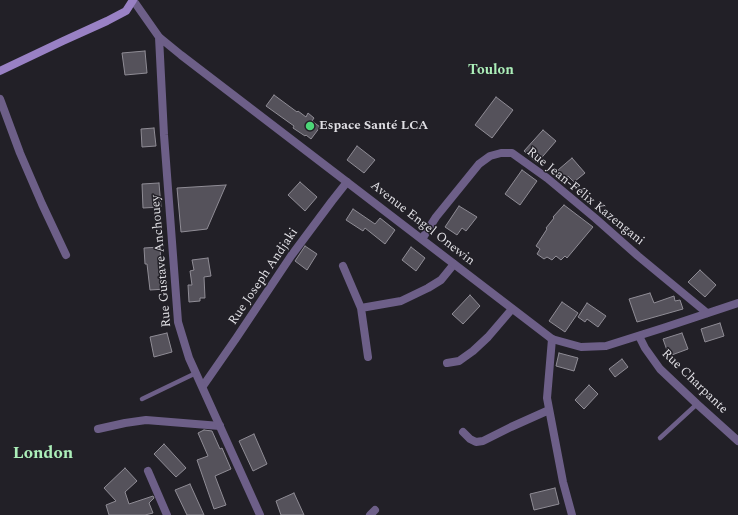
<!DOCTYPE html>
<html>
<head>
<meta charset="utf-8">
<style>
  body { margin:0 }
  canvas { display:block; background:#222027 }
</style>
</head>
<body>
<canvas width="738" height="515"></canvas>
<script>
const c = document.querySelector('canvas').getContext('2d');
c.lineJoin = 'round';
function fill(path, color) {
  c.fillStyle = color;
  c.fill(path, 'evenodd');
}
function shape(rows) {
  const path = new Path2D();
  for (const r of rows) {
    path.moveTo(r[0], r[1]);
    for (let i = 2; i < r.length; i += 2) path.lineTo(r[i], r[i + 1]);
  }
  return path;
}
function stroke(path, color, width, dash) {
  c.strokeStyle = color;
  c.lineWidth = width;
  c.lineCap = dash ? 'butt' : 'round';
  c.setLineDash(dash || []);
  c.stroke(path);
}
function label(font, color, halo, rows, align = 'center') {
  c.font = font + ' Spectral,serif';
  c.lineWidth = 3;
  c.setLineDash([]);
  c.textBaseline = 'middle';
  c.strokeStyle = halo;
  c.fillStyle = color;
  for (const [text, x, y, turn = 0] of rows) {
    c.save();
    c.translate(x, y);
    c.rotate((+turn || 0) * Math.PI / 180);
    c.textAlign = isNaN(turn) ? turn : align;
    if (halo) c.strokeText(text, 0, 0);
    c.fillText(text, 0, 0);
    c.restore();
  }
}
const building = shape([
  [145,51,147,73,125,75,122,53,145,51],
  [274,95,297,112,298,111,306,117,308,113,314,118,312,121,320,127,311,139,306,135,305,136,293,128,294,126,266,106,274,95],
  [496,97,513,110,492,138,475,125,496,97],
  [154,128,156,146,142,147,141,129,154,128],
  [543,130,556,141,537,163,524,151,543,130],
  [357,146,375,160,364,173,347,160,357,146],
  [572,158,585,173,574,182,568,176,566,179,558,170,572,158],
  [522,170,537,181,520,205,505,194,522,170],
  [300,182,317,197,305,211,288,195,300,182],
  [159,183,161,207,143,208,142,184,159,183],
  [226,185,207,229,181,232,177,188,226,185],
  [564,205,593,227,567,258,565,256,561,260,556,256,552,260,547,257,544,259,537,254,540,249,536,246,547,229,546,228,554,218,553,217,564,205],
  [459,206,477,217,466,231,462,228,457,235,445,227,459,206],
  [353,209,375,224,380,218,395,230,385,244,365,228,363,231,346,220,353,209],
  [305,246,317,254,307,270,295,261,305,246],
  [160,247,161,265,164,265,166,289,150,290,147,264,145,264,144,248,160,247],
  [411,247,425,258,416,271,402,260,411,247],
  [208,258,211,276,204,277,205,298,200,298,200,301,189,302,188,285,192,285,190,271,194,270,192,260,208,258],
  [700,270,716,285,705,297,688,282,700,270],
  [650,293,654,303,674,296,675,301,680,300,683,309,637,322,629,299,650,293],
  [470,295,480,306,463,324,452,314,470,295],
  [562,302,578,313,565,332,549,321,562,302],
  [587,303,606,316,598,327,587,319,585,322,578,317,587,303],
  [720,323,724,336,705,342,701,329,720,323],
  [167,333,172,352,154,357,150,337,167,333],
  [682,333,688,349,669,356,663,339,682,333],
  [559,353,578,358,574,371,556,366,559,353],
  [622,359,628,367,615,377,609,369,622,359],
  [589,385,598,394,584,409,575,400,589,385],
  [204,430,212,431,220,449,222,448,231,469,215,476,226,505,214,509,197,460,208,456,198,433,204,430],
  [254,434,267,464,253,471,239,441,254,434],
  [164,444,186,468,176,477,154,454,164,444],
  [125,468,137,481,125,492,129,504,153,496,154,498,149,503,153,513,145,515,109,515,106,505,116,501,104,488,125,468],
  [190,484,204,515,187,515,175,490,190,484],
  [555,488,559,504,534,510,530,494,555,488],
  [294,493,304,515,281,515,276,501,294,493]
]);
const service = shape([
  [142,399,196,373],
  [660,438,697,404]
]);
const minor = shape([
  [0,99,20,153,42,204,66,255],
  [422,239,436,217,479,164,490,156,501,153,512,153,547,178,595,218,638,256,707,313],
  [343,266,361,308,401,301,428,288,441,280,454,264],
  [361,308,368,357],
  [639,336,645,348,660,369,697,404,738,441],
  [552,339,547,398,563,482,572,515],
  [447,363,459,361,473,351,488,337,512,309],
  [203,386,237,337,291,256,332,201,347,182],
  [98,429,125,423,146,420,220,426],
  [463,432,470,439,476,442,483,441,511,427,549,410],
  [148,471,167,515],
  [370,515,375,510]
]);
const tertiary = shape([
  [133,0,159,37,181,55,552,339,581,347,606,346,666,327,738,303],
  [159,37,164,135,178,322,189,358,260,515]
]);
const secondary = shape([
  [0,71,63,41,107,21,126,11,133,0]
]);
const markers = [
  [310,126,5,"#4cd677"]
];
const poiNames = [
  ["Espace Santé LCA",319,126]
];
const streetNames = [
  ["Rue Jean-Félix Kazengani",585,197,39],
  ["Avenue Engel Onewin",422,224,38],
  ["Rue Gustave Anchouey",162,261,-95],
  ["Rue Joseph Andjaki",264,277,-56],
  ["Rue Charpante",694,382,44]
];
const neighbourhoodNames = [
  ["Toulon",491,71]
];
const districtNames = [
  ["London",43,455]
];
fill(building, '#55525b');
stroke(building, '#8f8c95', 1);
stroke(service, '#6d5f88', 4.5);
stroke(minor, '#6d5f88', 8);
stroke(tertiary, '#6d5f88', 8);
stroke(secondary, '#9981c4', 8);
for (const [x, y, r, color] of markers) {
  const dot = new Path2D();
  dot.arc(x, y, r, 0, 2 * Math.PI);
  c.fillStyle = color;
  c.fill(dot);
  stroke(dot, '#222027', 1.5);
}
label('bold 13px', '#dfdee3', '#222027', poiNames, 'left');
label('13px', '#dfdee3', '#222027', streetNames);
label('bold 14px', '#acefb9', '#222027', neighbourhoodNames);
label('bold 17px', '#acefb9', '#222027', districtNames);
</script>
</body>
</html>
